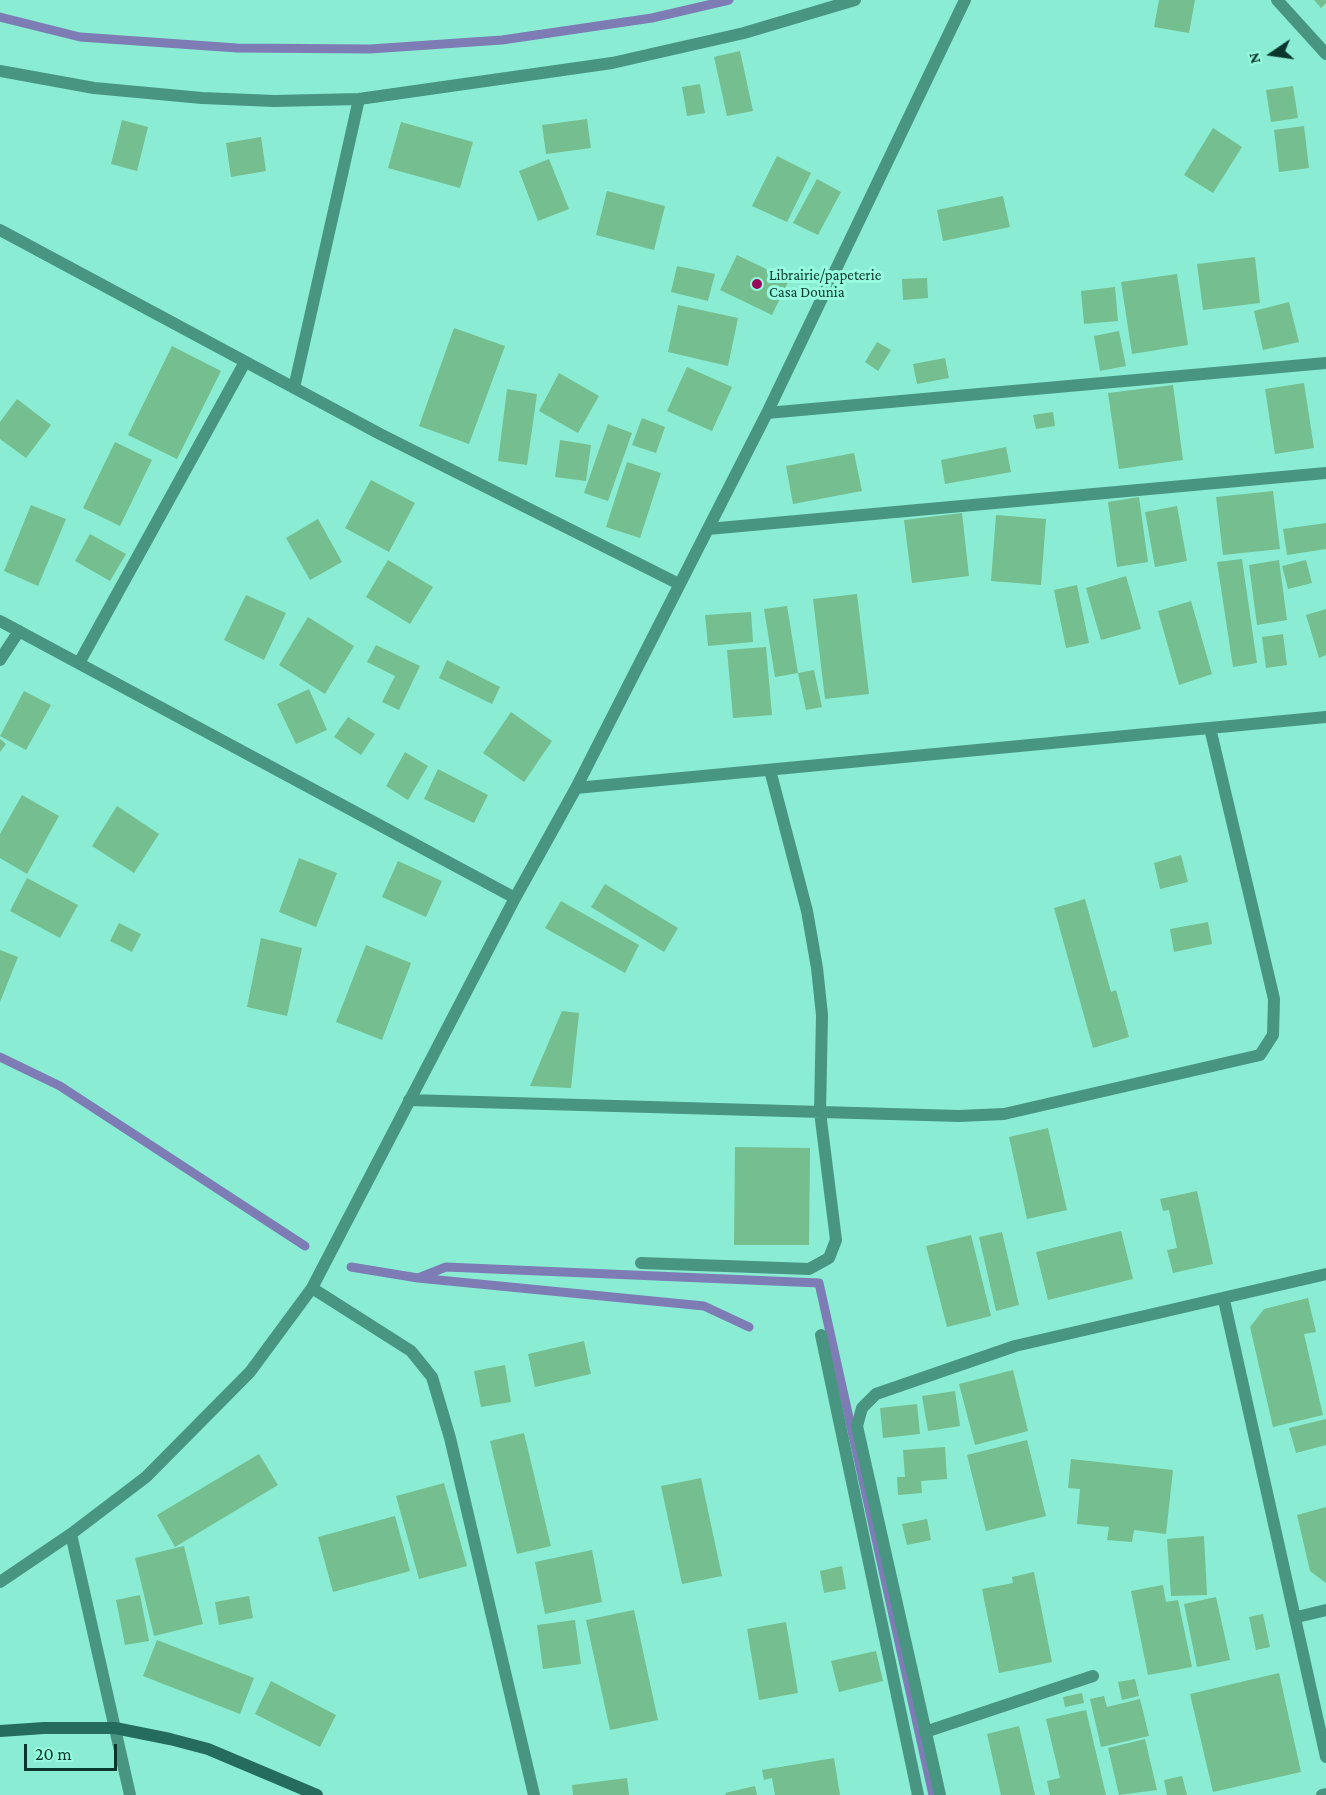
<!DOCTYPE html>
<html>
<head>
<meta charset="utf-8">
<style>
  body { margin:0 }
  #map { position:relative; width:1326px; height:1795px; overflow:hidden; background:#8aedd3; font-family:"Crimson Pro",serif }
  canvas { display:block }
  .north { position:absolute; left:1242px; top:24px; width:60px; height:60px; -webkit-text-stroke:4px #97fbe0; paint-order:stroke; rotate:257deg; font-size:16px; font-weight:700; line-height:24px; text-align:center; color:#0a372d }
  .north::after { content:''; display:block; margin:auto; width:21px; height:27px; background:#0a372d; clip-path:polygon(50% 0,100% 100%,50% 72%,0 100%) }
  .scale { position:absolute; left:24px; top:1744px; width:93px; height:27px; box-sizing:border-box; border:3px solid #0a372d; border-top:0; padding-left:8px; font-size:18px; line-height:21px; white-space:nowrap; color:#0a372d; -webkit-text-stroke:4px #97fbe0; paint-order:stroke }
</style>
</head>
<body>
<div id="map">
<canvas width="1326" height="1795"></canvas>
<div class="north">N</div>
<div class="scale">20 m</div>
</div>
<script>
const c = document.querySelector('canvas').getContext('2d');
c.lineJoin = 'round';
function shape(rows) {
  const path = new Path2D();
  for (const r of rows) {
    path.moveTo(r[0], r[1]);
    for (let i = 2; i < r.length; i += 2) path.lineTo(r[i], r[i + 1]);
  }
  return path;
}
function stroke(path, color, width, dash) {
  c.strokeStyle = color;
  c.lineWidth = width;
  c.lineCap = dash ? 'butt' : 'round';
  c.setLineDash(dash || []);
  c.stroke(path);
}
function fill(path, color) {
  c.fillStyle = color;
  c.fill(path, 'evenodd');
}
function label(font, color, halo, rows, align = 'center') {
  c.font = font + ' "Crimson Pro",serif';
  c.lineWidth = 6;
  c.setLineDash([]);
  c.textBaseline = 'middle';
  c.strokeStyle = halo;
  c.fillStyle = color;
  for (const [text, x, y, turn = 0] of rows) {
    c.save();
    c.translate(x, y);
    c.rotate((+turn || 0) * Math.PI / 180);
    c.textAlign = isNaN(turn) ? turn : align;
    if (halo) c.strokeText(text, 0, 0);
    c.fillText(text, 0, 0);
    c.restore();
  }
}
const stream = shape([
  [0,17,80,37,237,48,370,49,502,40,652,18,729,0],
  [0,1057,60,1086,305,1246],
  [351,1267,418,1278,704,1306,749,1327],
  [418,1278,446,1267,819,1283,933,1795]
]);
const building = shape([
  [1159,0,1195,0,1189,33,1154,27],
  [1314,0,1326,0,1326,3,1321,8],
  [740,51,753,111,727,116,714,57],
  [700,84,705,113,687,116,682,87],
  [1293,86,1298,118,1271,122,1266,90],
  [587,119,591,148,546,154,542,125],
  [122,120,148,127,137,171,111,164],
  [401,122,473,142,460,188,388,168],
  [1304,126,1309,168,1279,172,1274,130],
  [1213,128,1242,147,1213,193,1184,175],
  [261,137,266,171,231,177,226,143],
  [777,156,811,173,787,222,752,206],
  [549,159,569,209,538,221,519,171],
  [817,179,841,192,818,235,793,223],
  [607,191,665,206,654,250,596,235],
  [1003,196,1010,227,943,241,937,210],
  [737,255,789,280,772,315,720,290],
  [1255,257,1260,303,1203,310,1197,264],
  [677,266,715,274,708,301,671,292],
  [1177,274,1188,345,1132,354,1121,282],
  [927,278,928,298,903,300,902,279],
  [1115,287,1118,321,1084,324,1081,291],
  [1289,302,1299,342,1263,350,1254,311],
  [678,305,738,318,728,366,668,352],
  [454,328,505,346,469,444,419,426],
  [1119,331,1126,366,1100,371,1094,336],
  [877,342,891,350,878,371,865,362],
  [172,346,221,371,177,459,128,435],
  [945,358,949,378,917,384,913,364],
  [687,367,732,387,712,431,667,411],
  [559,373,599,396,578,433,539,411],
  [1304,383,1314,448,1275,454,1265,389],
  [1173,385,1183,460,1119,469,1108,393],
  [507,389,537,394,527,465,498,461],
  [17,399,51,425,26,458,0,439,0,422],
  [1053,412,1055,426,1036,429,1033,415],
  [642,418,665,427,656,453,632,445],
  [608,424,632,433,608,501,584,493],
  [560,440,591,445,586,481,555,477],
  [115,442,152,460,120,526,83,508],
  [1006,447,1011,472,945,484,941,460],
  [854,453,862,491,793,504,786,466],
  [627,462,661,473,640,538,606,527],
  [371,480,415,503,389,552,345,528],
  [1273,491,1280,549,1223,555,1216,497],
  [1139,497,1148,562,1117,567,1108,502],
  [31,505,66,519,38,586,4,571],
  [1177,506,1187,561,1155,567,1145,512],
  [962,513,969,576,912,583,904,520],
  [996,515,1046,519,1041,585,991,581],
  [318,519,342,562,310,580,286,538],
  [1326,523,1326,549,1287,555,1283,529],
  [90,534,126,554,110,581,75,561],
  [1242,559,1257,663,1233,667,1217,562],
  [388,560,433,587,410,624,366,597],
  [1279,560,1287,620,1257,625,1249,565],
  [1306,560,1312,583,1288,589,1282,566],
  [1126,576,1141,629,1101,640,1086,588],
  [1077,585,1089,643,1066,648,1054,590],
  [857,594,869,694,825,699,813,599],
  [246,595,286,613,264,660,224,640],
  [1191,601,1212,674,1179,685,1158,611],
  [787,606,798,673,775,677,764,609],
  [1326,609,1326,655,1319,658,1306,615],
  [751,612,753,642,708,646,705,615],
  [308,617,354,646,325,694,279,665],
  [1283,634,1287,665,1266,668,1262,637],
  [376,645,420,666,399,710,382,702,395,676,367,662],
  [766,647,772,715,733,718,727,650],
  [447,660,500,687,492,704,439,678],
  [814,670,822,707,806,710,798,673],
  [309,689,327,730,296,744,277,704],
  [24,691,51,705,26,750,0,736],
  [511,712,552,741,524,782,483,753],
  [348,717,375,734,361,755,334,737],
  [0,739,6,744,0,752],
  [405,752,428,766,408,800,386,786],
  [438,769,488,795,474,823,424,799],
  [22,795,59,816,27,874,0,858,0,834],
  [117,806,159,834,134,873,92,846],
  [1181,855,1188,882,1160,889,1154,863],
  [299,858,337,873,316,927,279,912],
  [398,861,442,881,426,917,382,897],
  [27,878,78,905,60,938,10,911],
  [605,884,678,928,664,952,591,907],
  [1085,899,1111,992,1116,990,1129,1037,1093,1048,1054,908],
  [561,901,639,945,625,973,545,928],
  [1208,922,1212,944,1174,952,1170,929],
  [119,923,141,934,132,952,110,941],
  [261,938,302,948,287,1016,247,1007],
  [366,945,411,963,382,1040,336,1022],
  [0,950,18,957,0,1002],
  [562,1011,579,1013,571,1088,530,1086],
  [1048,1128,1067,1210,1027,1219,1009,1137],
  [735,1147,810,1148,809,1245,734,1245],
  [1197,1191,1213,1264,1173,1273,1167,1250,1177,1248,1169,1210,1163,1211,1160,1199],
  [1121,1231,1133,1279,1048,1300,1036,1252],
  [1002,1232,1019,1305,996,1311,979,1237],
  [971,1235,991,1316,947,1327,926,1246],
  [1308,1298,1316,1332,1304,1334,1323,1415,1273,1427,1250,1327,1264,1309],
  [584,1341,591,1374,535,1387,528,1354],
  [505,1365,511,1402,481,1407,474,1371],
  [1013,1370,1028,1431,975,1445,959,1384],
  [955,1391,960,1426,928,1431,922,1396],
  [917,1404,920,1434,883,1438,880,1408],
  [1326,1419,1326,1445,1296,1453,1289,1428],
  [524,1433,551,1546,517,1554,490,1441],
  [1027,1440,1046,1516,986,1531,967,1455],
  [945,1447,947,1479,921,1481,922,1493,898,1495,897,1477,905,1477,903,1450],
  [259,1454,278,1485,175,1547,157,1515],
  [1071,1459,1173,1470,1166,1534,1134,1530,1132,1542,1107,1540,1109,1527,1077,1524,1080,1489,1068,1488],
  [701,1478,722,1576,682,1584,661,1486],
  [444,1483,467,1566,419,1579,396,1496],
  [1326,1507,1326,1583,1310,1571,1297,1515],
  [395,1516,410,1571,333,1592,318,1537],
  [927,1519,931,1540,907,1545,902,1524],
  [1204,1536,1207,1595,1171,1596,1167,1539],
  [184,1546,203,1624,154,1636,135,1558],
  [592,1550,602,1602,545,1614,535,1562],
  [842,1566,846,1589,824,1593,820,1571],
  [1034,1572,1052,1662,999,1673,982,1589,1013,1583,1012,1577],
  [1163,1585,1166,1602,1178,1600,1192,1667,1148,1675,1131,1591],
  [140,1595,149,1641,125,1645,116,1600],
  [249,1596,253,1618,219,1625,215,1602],
  [1216,1597,1230,1660,1197,1667,1184,1604],
  [634,1610,658,1720,610,1730,586,1620],
  [1263,1614,1270,1647,1256,1650,1249,1617],
  [575,1620,581,1664,543,1669,537,1625],
  [786,1622,798,1693,759,1700,747,1629],
  [157,1640,254,1678,240,1714,143,1676],
  [876,1651,883,1681,839,1692,831,1661],
  [1279,1673,1301,1772,1213,1792,1190,1694],
  [1135,1679,1139,1696,1122,1700,1118,1682],
  [271,1681,336,1715,320,1747,255,1714],
  [1082,1693,1084,1703,1065,1707,1063,1697],
  [1104,1696,1107,1707,1140,1699,1149,1736,1101,1747,1090,1699],
  [1086,1710,1106,1795,1050,1795,1047,1781,1060,1778,1046,1719],
  [1019,1726,1035,1795,1001,1795,987,1734],
  [1145,1739,1157,1790,1119,1795,1108,1748],
  [834,1758,840,1795,775,1795,772,1778,764,1780,762,1770],
  [1182,1776,1187,1795,1167,1795,1164,1780],
  [627,1778,629,1795,573,1795,572,1785],
  [755,1786,757,1795,726,1795,725,1793]
]);
const minor = shape([
  [1277,0,1326,54],
  [0,71,94,88,202,98,274,101,359,99,612,63,744,33,855,0],
  [0,230,380,434,679,584],
  [294,388,359,99],
  [767,413,1326,363],
  [708,529,1326,473],
  [0,621,515,898],
  [0,660,19,631],
  [79,663,245,362],
  [576,788,1326,717],
  [409,1100,959,1116,1004,1114,1260,1055,1273,1035,1274,999,1210,728],
  [641,1263,809,1269,829,1258,836,1240,820,1112,822,1015,817,968,807,911,770,770],
  [312,1288,411,1351,432,1377,450,1438,534,1795],
  [1224,1300,1326,1757],
  [821,1335,918,1795],
  [71,1534,130,1795],
  [0,1582,71,1534,146,1477,250,1372,312,1288,515,898,576,788,767,413,965,0],
  [1297,1617,1326,1610],
  [925,1732,1093,1676],
  [940,1795,857,1426,862,1408,876,1394,1015,1346,1326,1274],
  [1322,1795,1326,1794]
]);
const secondary = shape([
  [0,1731,44,1728,115,1728,170,1739,208,1749,317,1795]
]);
const markers = [
  [757,284,6,"#9a0a5a"]
];
const poiNames = [
  ["Librairie/papeterie",769,275],
  ["Casa Dounia",769,292]
];
stroke(stream, '#7e7cb5', 9);
fill(building, '#74be8f');
stroke(minor, '#489582', 12);
stroke(secondary, '#256c5c', 12);
for (const [x, y, r, color] of markers) {
  const dot = new Path2D();
  dot.arc(x, y, r, 0, 2 * Math.PI);
  c.fillStyle = color;
  c.fill(dot);
  stroke(dot, '#97fbe0', 2);
}
label('15px', '#0a372d', '#97fbe0', poiNames, 'left');
</script>
</body>
</html>
